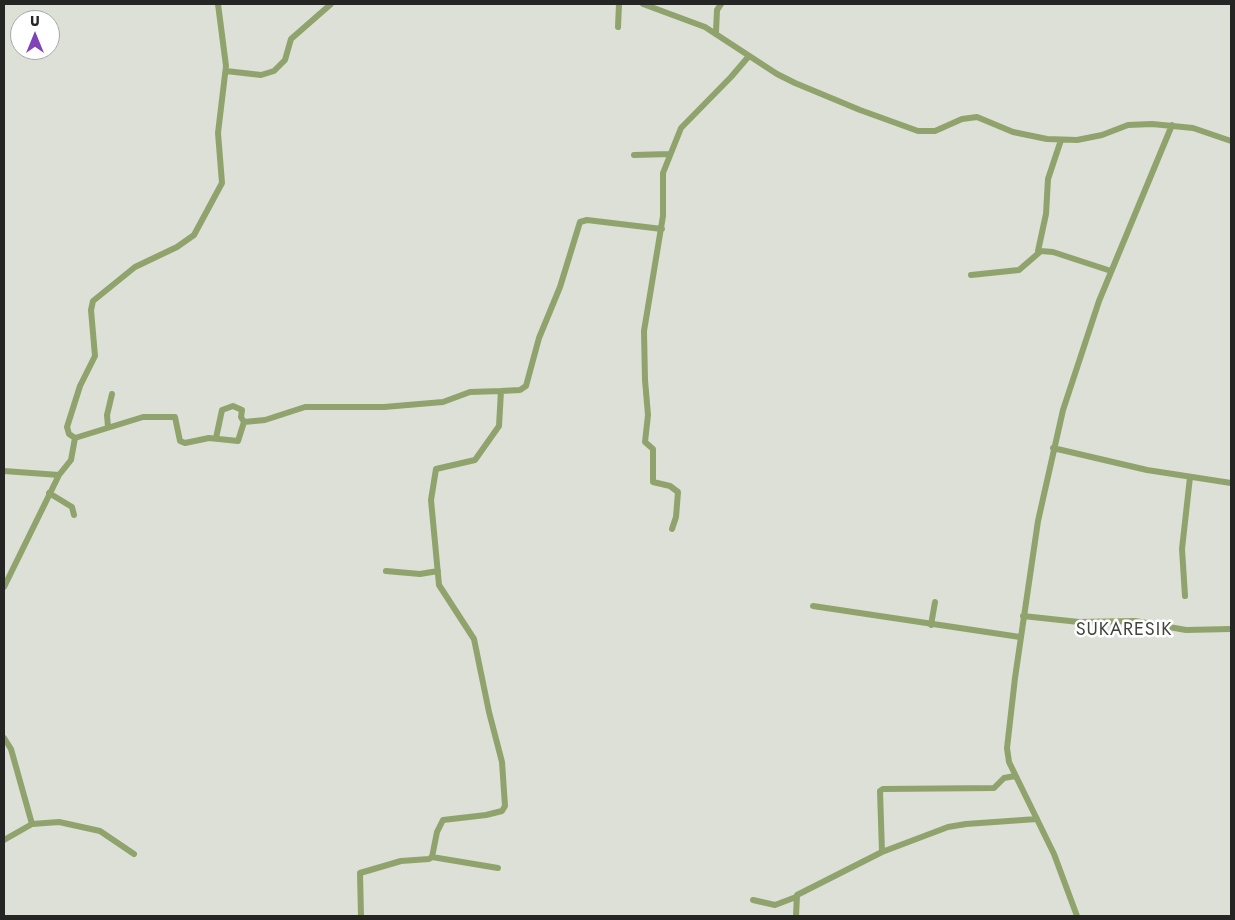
<!DOCTYPE html>
<html>
<head>
<meta charset="utf-8">
<style>
  body { margin:0 }
  #map { position:relative; width:1235px; height:920px; overflow:hidden; background:#dce0d7; font-family:Jost,sans-serif }
  canvas { display:block }
  .frame { position:absolute; inset:0; border:5px solid #252623; pointer-events:none }
  .north { position:absolute; left:10px; top:10px; width:50px; height:50px; box-sizing:border-box; background:#fff; border:1px solid #a8a8a7; border-radius:50%; rotate:0deg; font-size:14px; font-weight:700; line-height:20px; text-align:center; color:#252623 }
  .north::after { content:''; display:block; margin:auto; width:18px; height:22px; background:#8042b7; clip-path:polygon(50% 0,100% 100%,50% 72%,0 100%) }
</style>
</head>
<body>
<div id="map">
<canvas width="1235" height="920"></canvas>
<div class="frame"></div>
<div class="north">U</div>
</div>
<script>
const c = document.querySelector('canvas').getContext('2d');
c.lineJoin = 'round';
function shape(rows) {
  const path = new Path2D();
  for (const r of rows) {
    path.moveTo(r[0], r[1]);
    for (let i = 2; i < r.length; i += 2) path.lineTo(r[i], r[i + 1]);
  }
  return path;
}
function stroke(path, color, width, dash) {
  c.strokeStyle = color;
  c.lineWidth = width;
  c.lineCap = dash ? 'butt' : 'round';
  c.setLineDash(dash || []);
  c.stroke(path);
}
function label(font, color, halo, rows, align = 'center') {
  c.font = font + ' Jost,sans-serif';
  c.lineWidth = 5;
  c.setLineDash([]);
  c.textBaseline = 'middle';
  c.strokeStyle = halo;
  c.fillStyle = color;
  for (const [text, x, y, turn = 0] of rows) {
    c.save();
    c.translate(x, y);
    c.rotate((+turn || 0) * Math.PI / 180);
    c.textAlign = isNaN(turn) ? turn : align;
    if (halo) c.strokeText(text, 0, 0);
    c.fillText(text, 0, 0);
    c.restore();
  }
}
const minor = shape([
  [643,4,705,27,777,74,795,83,860,110,918,131,935,131,962,119,977,117,1013,132,1047,139,1077,140,1102,135,1128,125,1152,124,1193,128,1231,141],
  [618,27,619,4],
  [716,32,717,10,721,4],
  [226,71,261,75,274,71,285,60,291,39,331,4],
  [634,155,669,154],
  [1038,251,1046,214,1048,179,1061,140],
  [971,275,1019,270,1041,251,1053,252,1111,271],
  [108,427,107,415,112,394],
  [75,438,69,434,67,427,80,386,95,356,91,310,93,301,135,267,177,247,194,235,222,183,218,133,226,66,218,4],
  [216,438,222,410,233,406,242,410,241,417,244,422],
  [1053,448,1147,470,1231,483],
  [4,471,59,475,71,460,75,438,143,417,175,417,180,441,185,443,209,438,238,441,244,422,265,420,305,407,384,407,443,402,470,392,501,391],
  [49,493,72,507,74,515],
  [672,529,676,517,678,492,670,486,653,482,653,449,645,442,648,415,645,380,644,331,663,216,663,173,681,128,731,77,749,56],
  [386,571,420,574,438,571],
  [4,587,59,475],
  [1185,596,1182,549,1190,477],
  [813,606,1020,637],
  [1023,616,1079,622,1135,621,1186,630,1231,629],
  [931,625,935,602],
  [4,738,11,749,32,824],
  [4,840,32,824,59,822,100,831,134,854],
  [882,852,880,791,883,789,994,788,1004,778,1015,776],
  [432,857,498,868],
  [753,900,775,905,796,897],
  [361,916,360,873,401,861,429,859,432,857,437,832,443,820,486,815,502,811,505,806,502,762,489,712,474,639,439,585,431,500,436,469,475,460,499,426,501,391,520,390,526,386,539,338,560,287,580,222,587,220,662,229],
  [796,916,797,895,882,852,948,827,966,824,1037,819],
  [1077,916,1054,854,1009,762,1007,748,1015,678,1038,521,1063,410,1099,301,1172,125]
]);
const quarterNames = [
  ["SUKARESIK",1124,631]
];
stroke(minor, '#90a36c', 6);
c.letterSpacing = '1px';
label('18px', '#41443c', '#fff', quarterNames);
c.letterSpacing = '0px';
</script>
</body>
</html>
